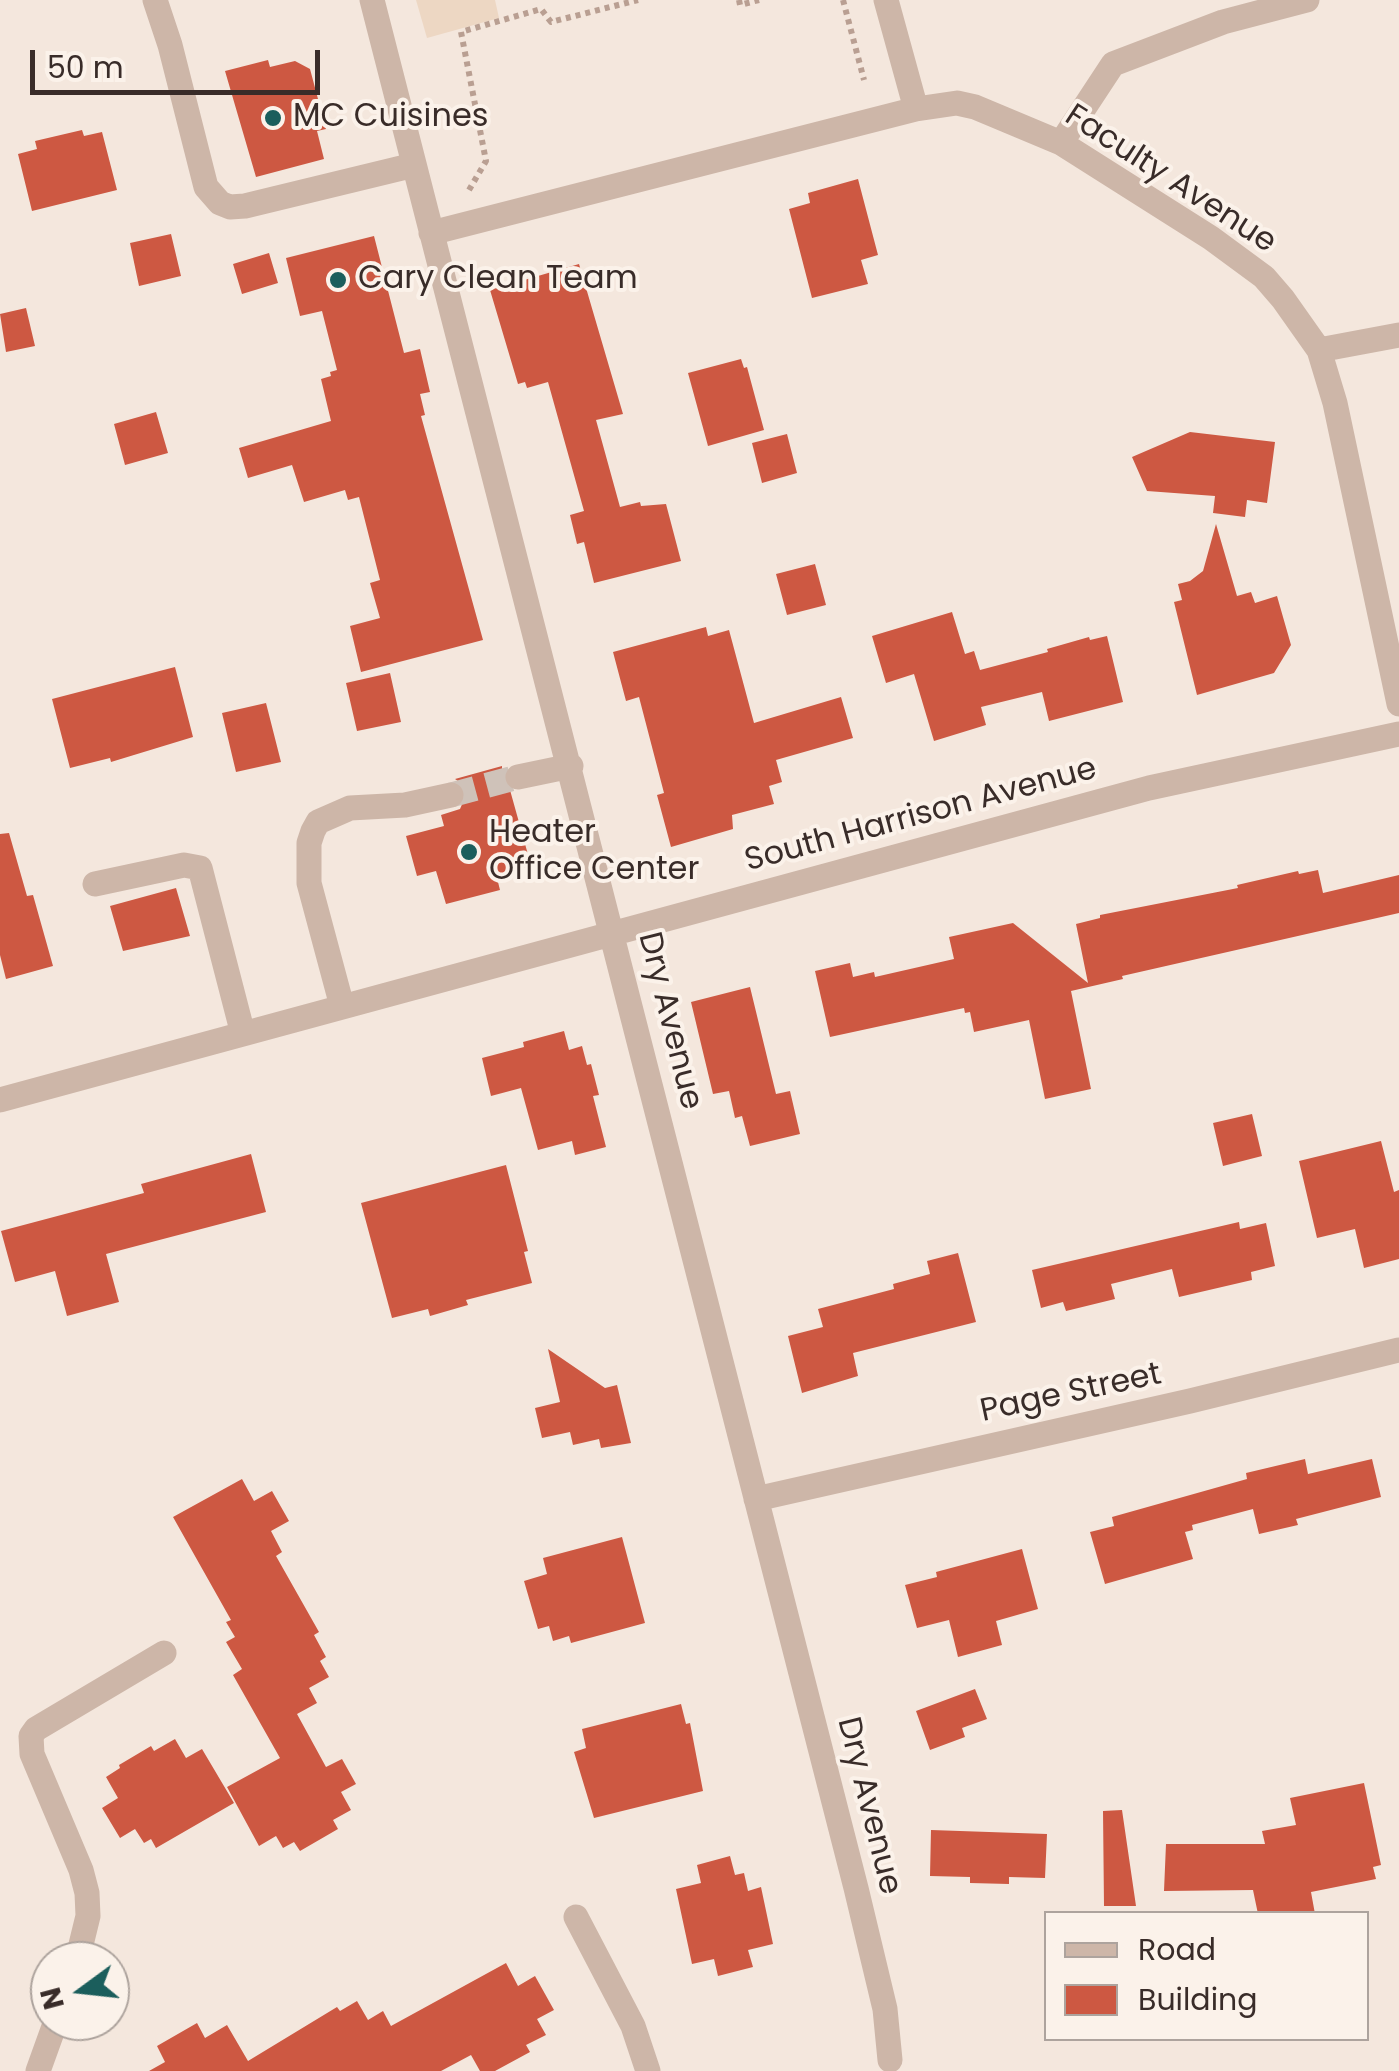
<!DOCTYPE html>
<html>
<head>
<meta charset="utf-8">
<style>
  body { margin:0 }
  #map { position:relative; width:1399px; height:2071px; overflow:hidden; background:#f4e7dd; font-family:Poppins,sans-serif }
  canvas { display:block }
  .legend { position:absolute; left:1044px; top:1911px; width:325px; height:130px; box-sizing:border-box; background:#fbf2ea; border:2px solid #ada39d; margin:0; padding:12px 18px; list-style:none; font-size:30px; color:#392c29 }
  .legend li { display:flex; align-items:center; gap:20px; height:50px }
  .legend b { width:50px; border:2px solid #ada39d }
  .north { position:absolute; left:30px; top:1941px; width:100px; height:100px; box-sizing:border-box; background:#fbf2ea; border:2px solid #ada39d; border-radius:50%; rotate:255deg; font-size:28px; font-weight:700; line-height:40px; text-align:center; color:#392c29 }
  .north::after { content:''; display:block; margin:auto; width:35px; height:45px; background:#1b5e5c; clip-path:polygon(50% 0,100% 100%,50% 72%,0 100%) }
  .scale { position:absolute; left:30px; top:50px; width:290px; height:45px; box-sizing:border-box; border:5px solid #392c29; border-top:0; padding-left:12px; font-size:30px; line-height:35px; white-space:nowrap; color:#392c29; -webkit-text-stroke:8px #fbf2ea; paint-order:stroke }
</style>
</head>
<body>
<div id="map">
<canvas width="1399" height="2071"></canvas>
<ul class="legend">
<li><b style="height:12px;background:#cdb6a8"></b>Road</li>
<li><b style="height:28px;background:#cd5842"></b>Building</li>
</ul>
<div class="north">N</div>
<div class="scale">50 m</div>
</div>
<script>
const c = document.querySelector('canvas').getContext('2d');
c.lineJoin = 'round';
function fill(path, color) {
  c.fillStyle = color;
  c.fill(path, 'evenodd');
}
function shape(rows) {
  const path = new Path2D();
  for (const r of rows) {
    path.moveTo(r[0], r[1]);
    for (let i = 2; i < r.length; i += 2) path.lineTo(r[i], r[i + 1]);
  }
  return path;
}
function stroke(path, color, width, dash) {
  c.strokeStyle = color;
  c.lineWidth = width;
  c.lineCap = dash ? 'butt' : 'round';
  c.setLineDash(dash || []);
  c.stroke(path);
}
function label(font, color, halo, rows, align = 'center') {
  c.font = font + ' Poppins,sans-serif';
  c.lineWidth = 8;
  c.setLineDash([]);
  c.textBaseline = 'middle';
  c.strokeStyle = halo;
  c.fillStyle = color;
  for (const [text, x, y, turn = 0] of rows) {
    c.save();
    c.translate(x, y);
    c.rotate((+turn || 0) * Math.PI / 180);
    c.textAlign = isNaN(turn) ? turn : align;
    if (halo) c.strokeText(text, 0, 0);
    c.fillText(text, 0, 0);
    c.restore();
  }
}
const plaza = shape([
  [416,0,495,0,499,18,427,38]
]);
const building = shape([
  [268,60,270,67,295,61,310,69,326,129,317,131,324,159,256,177,225,71],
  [82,130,84,136,102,132,117,190,32,211,18,154,37,149,35,141],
  [858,179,878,255,861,260,868,284,812,298,789,209,810,203,808,193],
  [171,234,181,276,139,286,130,243],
  [374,236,404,353,420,349,430,392,420,394,425,415,421,416,483,640,361,672,350,626,380,618,370,583,380,580,359,497,348,500,345,490,304,502,292,465,248,478,239,448,331,421,321,379,331,376,330,372,337,370,322,311,300,316,286,258],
  [269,253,278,283,242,294,233,264],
  [579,264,623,414,596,420,620,507,640,502,641,506,666,504,681,561,594,583,584,542,577,544,570,515,584,511,548,382,527,388,525,382,518,384,490,290],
  [26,308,35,346,6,352,0,314],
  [741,359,744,368,747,367,764,430,708,446,688,373],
  [156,412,168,453,125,465,114,424],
  [1190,432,1275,442,1267,503,1247,500,1245,517,1213,513,1215,496,1147,491,1132,457],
  [787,434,797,473,762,483,752,443],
  [1216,524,1237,596,1251,592,1255,603,1277,596,1291,645,1274,673,1197,695,1174,602,1182,600,1178,584,1190,581,1203,571],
  [815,564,826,605,787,615,776,574],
  [952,612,965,654,974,651,980,670,1048,652,1047,649,1089,637,1090,640,1107,636,1123,702,1049,721,1042,692,981,707,986,725,934,741,914,674,886,683,872,636],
  [706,627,708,636,729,630,754,723,841,697,853,738,776,760,782,782,769,786,774,804,732,815,733,829,671,847,657,795,664,793,639,697,626,701,613,652],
  [175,667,193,737,111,762,110,758,70,768,52,699],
  [390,673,401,722,357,731,346,683],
  [266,703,281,762,236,772,222,713],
  [502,766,502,781,510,790,532,869,497,878,500,890,446,904,436,871,417,876,406,836,444,826,441,815,460,809,467,793,464,785,455,779],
  [9,833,27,896,33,895,53,966,6,979,0,955,0,834],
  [1318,870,1323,893,1399,875,1399,913,1122,976,1123,979,1071,991,1091,1089,1045,1099,1029,1020,974,1032,970,1012,965,1013,964,1008,830,1037,815,971,850,963,853,977,874,972,875,977,954,959,949,937,1013,923,1088,983,1076,924,1100,918,1100,915,1238,888,1237,885,1298,871,1299,874],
  [176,888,190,936,123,951,110,906],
  [750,987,776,1094,790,1091,800,1134,750,1146,742,1116,735,1118,729,1091,713,1094,691,1002],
  [564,1031,569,1050,582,1046,587,1065,591,1064,599,1095,593,1096,606,1147,575,1155,572,1141,538,1150,521,1088,491,1096,482,1058,524,1047,523,1042],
  [1252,1114,1262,1156,1223,1166,1213,1123],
  [1381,1141,1394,1192,1399,1190,1399,1259,1364,1268,1355,1229,1317,1238,1299,1161],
  [251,1154,266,1212,106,1254,119,1302,67,1316,55,1271,15,1282,1,1231,144,1193,141,1184],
  [506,1165,528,1251,524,1252,532,1283,466,1300,468,1305,430,1316,428,1309,392,1318,361,1203],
  [1239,1222,1240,1229,1266,1223,1275,1266,1251,1272,1252,1280,1179,1297,1172,1269,1111,1284,1115,1299,1066,1311,1063,1302,1041,1308,1032,1270],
  [958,1253,976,1322,853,1353,858,1376,802,1393,788,1336,823,1327,818,1309,894,1289,893,1284,930,1274,927,1261],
  [548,1349,605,1388,617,1385,631,1443,601,1448,599,1439,573,1445,570,1432,542,1438,535,1408,560,1402],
  [1305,1459,1308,1474,1372,1459,1381,1497,1296,1519,1298,1525,1259,1534,1253,1509,1192,1525,1193,1530,1185,1532,1193,1559,1105,1584,1090,1532,1114,1526,1112,1517,1247,1479,1246,1473],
  [242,1479,254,1501,272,1491,289,1521,271,1531,282,1552,276,1556,319,1632,314,1635,326,1657,320,1661,329,1677,309,1688,317,1703,297,1714,326,1767,342,1759,356,1784,341,1792,351,1810,333,1820,338,1829,300,1851,294,1842,283,1848,276,1836,259,1846,227,1787,280,1758,233,1675,242,1669,226,1642,235,1637,226,1622,231,1620,173,1517],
  [622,1537,645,1623,571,1643,569,1636,553,1641,549,1626,538,1629,524,1581,547,1574,543,1558],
  [1022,1549,1038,1609,996,1621,1002,1645,958,1657,949,1620,917,1628,905,1585,937,1577,936,1572],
  [975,1689,987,1719,962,1728,965,1737,930,1750,916,1711],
  [681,1704,686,1724,690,1723,703,1791,594,1818,574,1752,586,1748,582,1729],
  [175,1739,186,1758,202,1749,234,1803,156,1848,151,1839,144,1843,135,1829,120,1838,102,1808,118,1798,106,1777,120,1768,119,1765,151,1746,154,1751],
  [1364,1783,1381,1865,1373,1867,1376,1879,1311,1892,1315,1914,1258,1914,1253,1890,1164,1891,1166,1844,1265,1844,1262,1831,1296,1825,1290,1798],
  [1122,1810,1136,1906,1104,1906,1103,1811],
  [931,1830,1047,1834,1045,1878,1009,1877,1009,1884,970,1883,970,1877,930,1876],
  [730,1856,735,1875,744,1873,748,1891,761,1887,773,1944,748,1950,753,1967,718,1976,714,1959,692,1964,676,1889,701,1883,697,1865],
  [506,1963,518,1986,535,1976,554,2010,537,2019,546,2035,526,2045,530,2052,495,2071,480,2071,471,2055,441,2071,149,2071,165,2062,157,2046,197,2023,205,2038,227,2025,248,2061,337,2007,340,2011,357,2001,368,2020,383,2011,391,2026]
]);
const minorTunnel = shape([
  [451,795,518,777]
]);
const path = shape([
  [739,0,740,5,759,0],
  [843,0,864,80],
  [469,190,486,161,461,32,541,9,551,22,638,0]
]);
const minor = shape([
  [155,0,170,45,206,187,220,203,230,207,245,206,414,165],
  [372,0,856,1888,885,2009,890,2060],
  [886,0,916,109],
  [1061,143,1113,64,1223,22,1307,0],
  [431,233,916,109,957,103,975,107,1061,143,1211,238,1264,277,1283,299,1319,350,1335,403,1399,704],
  [1319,350,1399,335],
  [518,777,571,766],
  [95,884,184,865,200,868,243,1034],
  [342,1006,309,883,309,843,313,831,318,822,350,808,405,805,451,795],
  [0,1100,1149,788,1399,734],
  [756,1499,1190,1401,1399,1350],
  [576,1917,633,2026,648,2071],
  [77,1961,88,1916,87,1893,81,1870,32,1754,31,1736,36,1729,164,1653],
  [38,2071,56,2021]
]);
const markers = [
  [273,118,10,"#1b5e5c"],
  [338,280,10,"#1b5e5c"],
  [469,852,10,"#1b5e5c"]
];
const poiNames = [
  ["MC Cuisines",293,118],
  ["Cary Clean Team",358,280],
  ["Heater",489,834],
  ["Office Center",489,871]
];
const streetNames = [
  ["Faculty Avenue",1170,180,33],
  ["South Harrison Avenue",921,816,-15],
  ["Dry Avenue",669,1021,76],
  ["Page Street",1071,1394,-12],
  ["Dry Avenue",868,1806,76]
];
fill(plaza, '#edd7c3');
fill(building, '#cd5842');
stroke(minorTunnel, '#cfc2b9', 25, [25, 12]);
stroke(path, '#b99f92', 6, [5, 5]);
stroke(minor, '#cdb6a8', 25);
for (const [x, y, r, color] of markers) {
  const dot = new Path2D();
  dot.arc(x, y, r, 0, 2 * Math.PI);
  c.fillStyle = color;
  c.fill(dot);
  stroke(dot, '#fbf2ea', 4);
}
label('32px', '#392c29', '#fbf2ea', poiNames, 'left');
label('32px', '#392c29', '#fbf2ea', streetNames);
</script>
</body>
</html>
